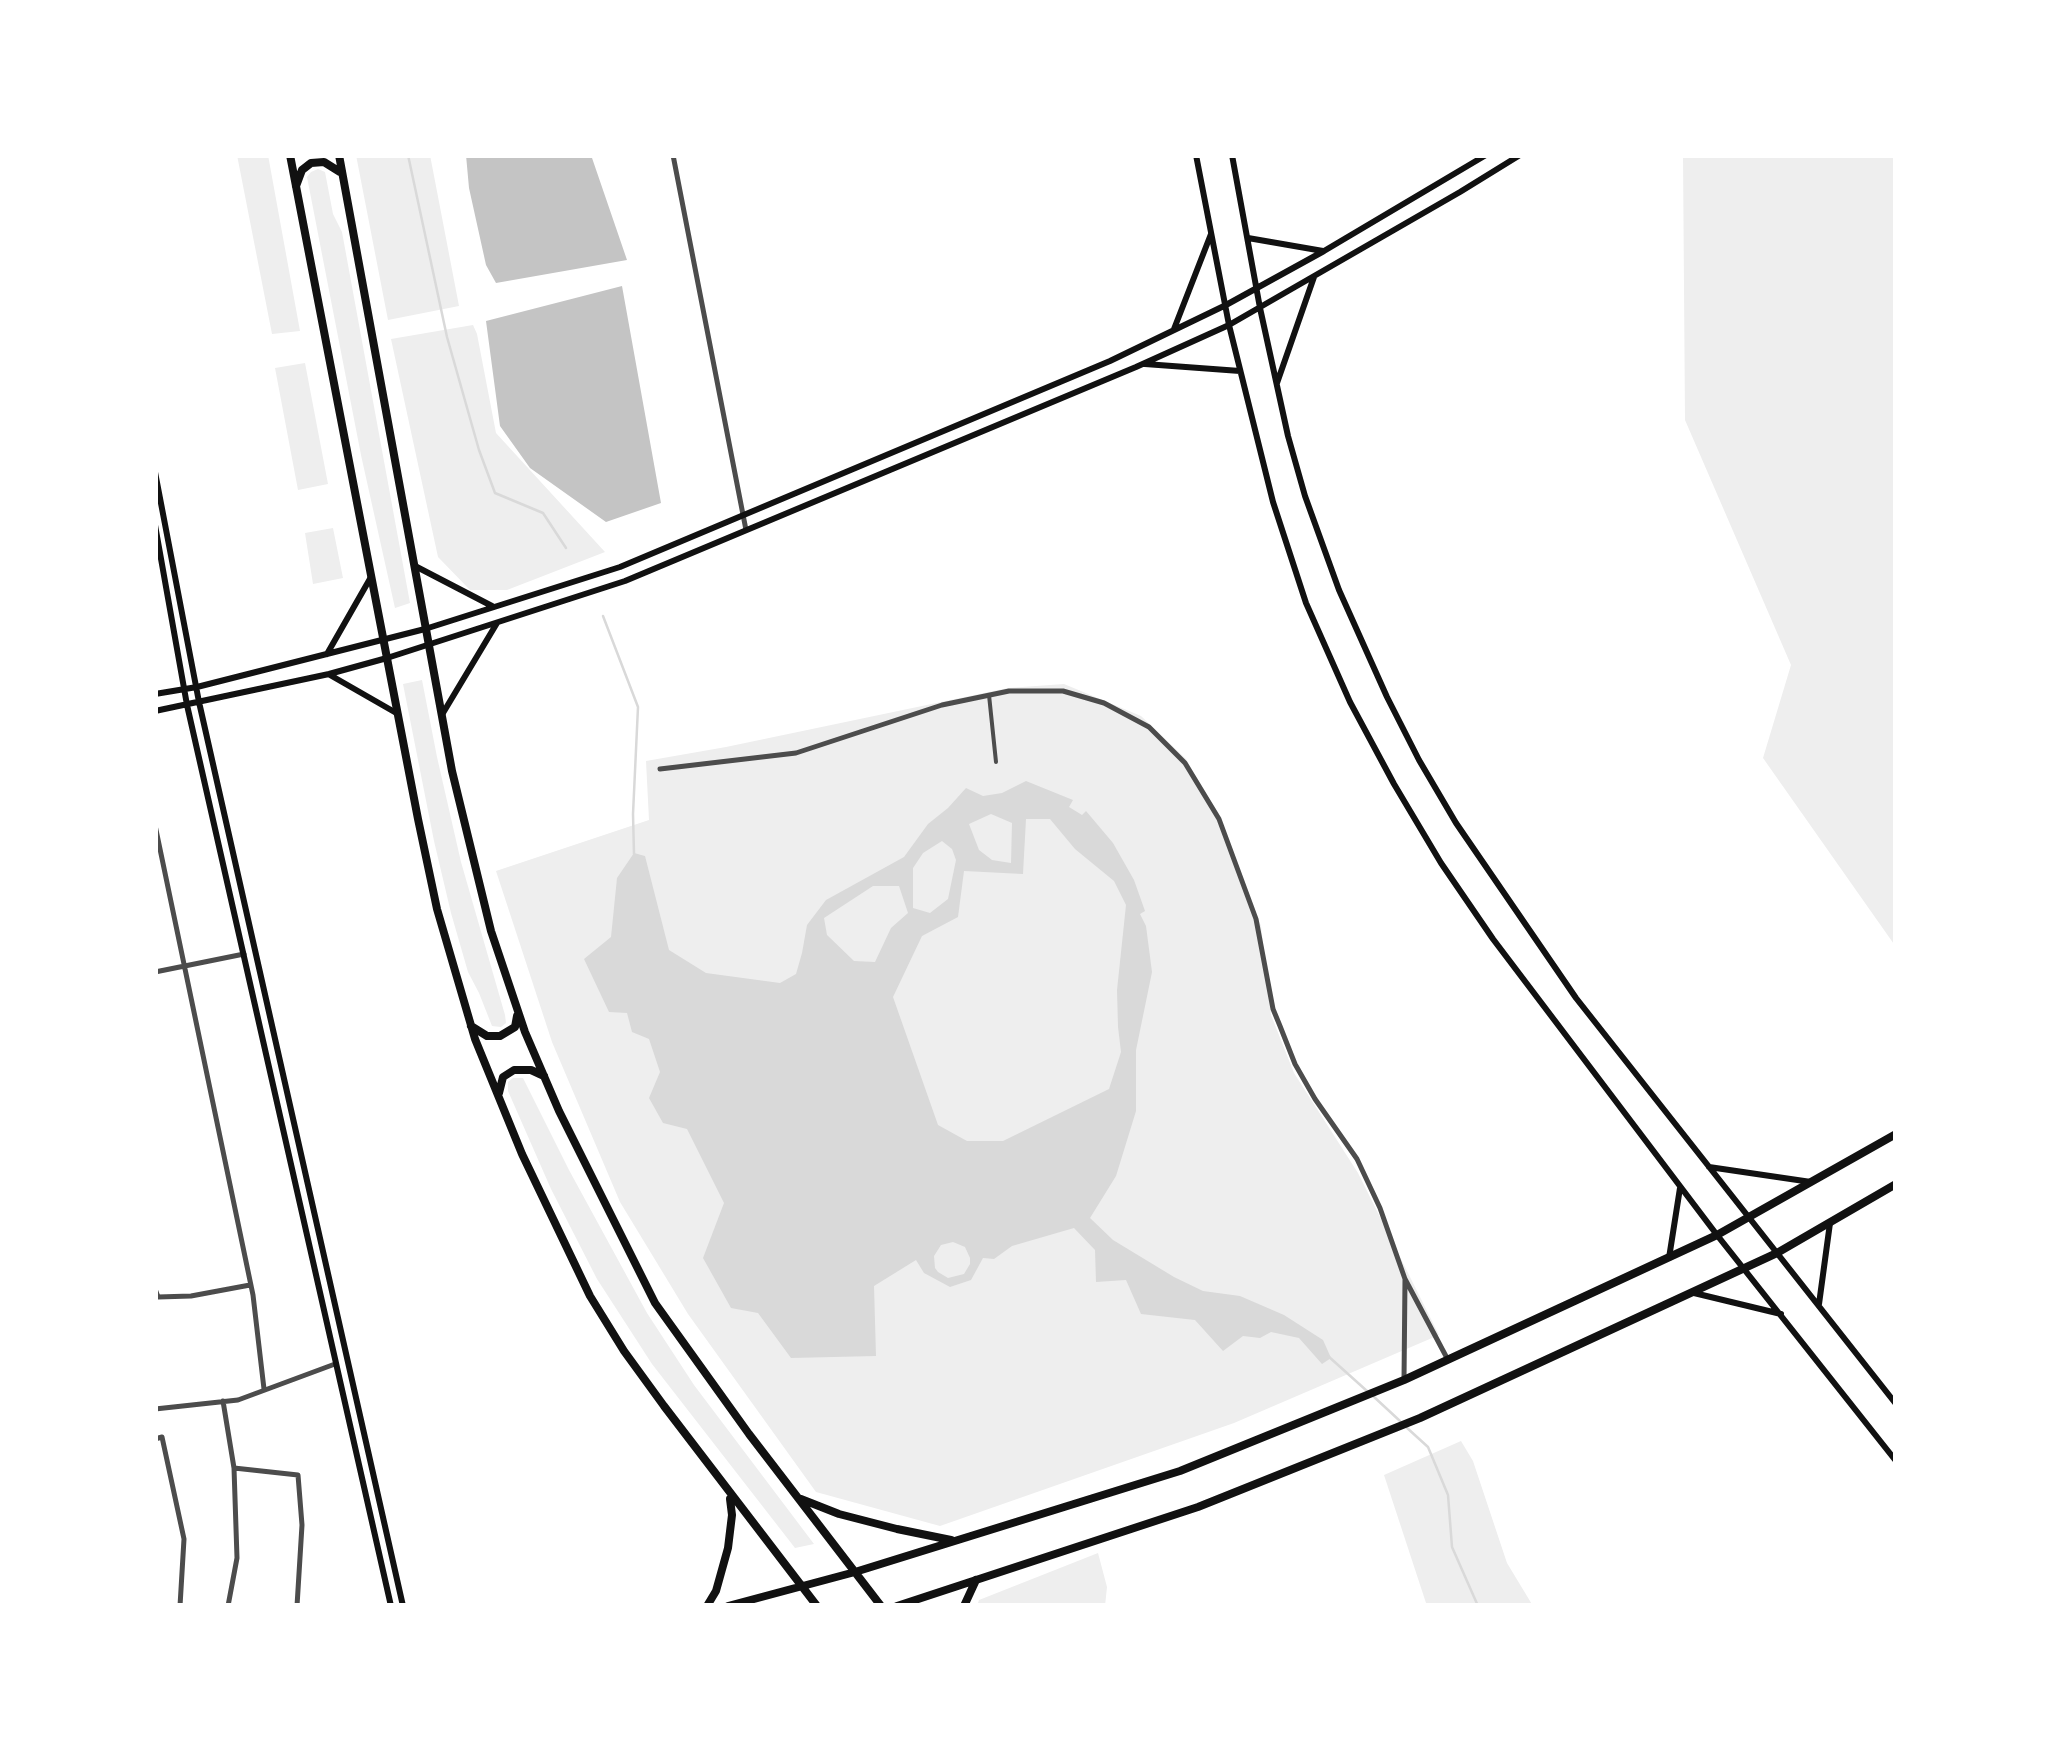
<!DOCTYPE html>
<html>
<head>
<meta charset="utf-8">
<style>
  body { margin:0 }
  #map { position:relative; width:2051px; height:1761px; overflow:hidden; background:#fff; font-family:"IBM Plex Serif",serif }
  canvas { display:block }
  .frame { position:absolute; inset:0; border:158px solid #fff; pointer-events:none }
</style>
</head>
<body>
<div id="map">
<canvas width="2051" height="1761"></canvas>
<div class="frame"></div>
</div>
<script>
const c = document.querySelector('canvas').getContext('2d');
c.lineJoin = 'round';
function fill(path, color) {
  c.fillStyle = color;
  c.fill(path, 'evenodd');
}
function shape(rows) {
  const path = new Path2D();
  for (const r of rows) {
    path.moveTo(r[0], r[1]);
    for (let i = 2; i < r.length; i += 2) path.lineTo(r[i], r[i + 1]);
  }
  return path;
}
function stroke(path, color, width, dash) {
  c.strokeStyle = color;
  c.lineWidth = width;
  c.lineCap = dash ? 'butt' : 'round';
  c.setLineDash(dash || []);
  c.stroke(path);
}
const green = shape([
  [237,155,268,155,300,331,272,334],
  [356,155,430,155,459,306,388,320],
  [1683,155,1896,155,1896,947,1763,758,1791,665,1685,420],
  [318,169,325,172,333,214,342,232,410,603,395,608,361,455,307,177,311,172],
  [473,325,477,334,496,433,605,552,507,590,470,590,438,557,391,339],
  [305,363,328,484,298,490,275,368],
  [333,528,343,578,313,584,305,533],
  [422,680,437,757,461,862,505,1015,506,1023,501,1027,492,1026,479,993,468,972,451,913,434,841,403,684],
  [1064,684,1141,716,1186,759,1225,836,1261,926,1271,1015,1294,1073,1358,1173,1439,1335,1234,1423,940,1526,816,1492,688,1314,620,1202,552,1042,496,871,649,820,646,761,726,747,1008,688],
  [513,1078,523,1078,569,1170,647,1313,694,1385,814,1544,795,1548,652,1364,597,1279,551,1189,508,1091,508,1082],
  [1461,1441,1473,1461,1507,1563,1533,1606,1427,1606,1384,1475],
  [1098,1553,1107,1587,1105,1606,977,1606,979,1600]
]);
const water = shape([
  [1026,781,1073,800,1069,807,1082,815,1086,811,1113,843,1134,880,1145,911,1140,914,1146,926,1152,972,1136,1050,1136,1111,1116,1176,1090,1218,1113,1240,1174,1277,1203,1291,1240,1296,1284,1315,1323,1340,1331,1358,1322,1364,1299,1338,1271,1332,1260,1338,1243,1336,1223,1351,1195,1320,1141,1314,1126,1280,1096,1282,1095,1250,1074,1228,1012,1246,994,1259,983,1258,971,1280,950,1287,924,1273,916,1260,874,1286,876,1356,791,1358,758,1313,731,1308,703,1258,724,1203,687,1129,663,1123,649,1098,660,1072,649,1039,632,1032,627,1013,609,1012,584,959,611,937,617,878,634,853,645,856,669,950,706,973,780,983,796,974,802,953,807,925,826,900,904,857,928,824,948,808,966,788,983,796,1002,793],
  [991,814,1012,823,1011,863,992,860,979,850,969,824],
  [1026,819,1050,819,1075,849,1114,881,1126,905,1117,990,1118,1027,1121,1052,1109,1089,1003,1141,967,1141,938,1125,893,997,922,936,958,917,964,871,1023,874],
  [942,841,952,849,956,860,948,899,930,913,913,908,913,868,923,853],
  [873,886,899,886,908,913,891,928,875,962,854,961,827,935,824,918],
  [953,1242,965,1247,970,1258,970,1264,964,1274,948,1278,938,1272,935,1268,934,1256,941,1245]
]);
const stream = shape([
  [408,155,447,337,479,450,495,493,543,513,566,548],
  [603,616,638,707,633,814,634,854],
  [1328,1356,1367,1391],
  [1373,1396,1400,1421],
  [1406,1427,1428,1447,1448,1495,1452,1547,1478,1606]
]);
const building = shape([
  [466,155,591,155,627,260,496,283,486,265,469,188],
  [622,286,661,503,606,522,530,468,500,426,486,321]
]);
const pedestrian = shape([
  [989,695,996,762]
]);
const minor = shape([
  [673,155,746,530],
  [660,769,796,753,942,705,1009,691,1063,691,1104,703,1149,727,1185,763,1219,819,1256,919,1273,1009,1280,1026,1295,1064,1315,1099,1357,1159,1380,1208,1405,1279],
  [155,825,253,1295,264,1389],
  [155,972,244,954],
  [155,1289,158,1297,191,1296,250,1285],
  [1404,1380,1405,1279,1448,1360],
  [223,1401,234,1468,237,1558,228,1606],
  [155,1409,238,1400,335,1364],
  [155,1439,162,1437,184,1539,180,1606],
  [234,1468,298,1475,302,1525,297,1606]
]);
const secondary = shape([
  [1196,155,1229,325,1273,502,1306,603,1350,702,1394,784,1441,863,1493,939,1717,1235,1896,1461],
  [1232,155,1260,308,1288,436,1305,496,1339,590,1387,697,1419,760,1456,823,1576,998,1896,1404],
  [1248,238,1323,251],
  [1174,329,1211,234],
  [1145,364,1240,371],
  [1277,383,1314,277],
  [155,472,199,702,403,1606],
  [155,525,187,705,391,1606],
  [415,566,492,606],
  [327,654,371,577],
  [330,675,398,714],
  [155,694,197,687,425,629,620,567,1110,361,1226,305,1324,251,1486,155],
  [155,711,329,674,387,658,625,581,1136,367,1229,325,1460,192,1520,155],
  [443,713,497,623],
  [1709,1167,1811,1182],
  [1669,1258,1680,1188],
  [1694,1293,1781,1314],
  [1819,1304,1830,1223]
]);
const primary = shape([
  [290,155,418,819,437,909,475,1039,522,1154,590,1296,624,1351,664,1406,817,1606],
  [339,155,452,771,491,931,525,1032,559,1111,655,1303,749,1434,881,1606],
  [296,186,302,170,311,163,324,162,340,172],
  [471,1026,487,1036,500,1036,515,1027,517,1016],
  [499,1093,503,1077,514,1070,531,1070,544,1076],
  [801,1499,839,1514,897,1529,951,1540],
  [707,1606,716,1591,728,1548,732,1515,730,1499],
  [728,1606,855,1572,1180,1471,1404,1380,1717,1235,1896,1134],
  [897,1606,1198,1507,1420,1418,1777,1253,1896,1184],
  [964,1606,976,1580]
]);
fill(green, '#eee');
fill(water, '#d9d9d9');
stroke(stream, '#d9d9d9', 2.5);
fill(building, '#c4c4c4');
stroke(pedestrian, '#4c4c4c', 4);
stroke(minor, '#4c4c4c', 5);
stroke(secondary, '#111', 6);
stroke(primary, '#111', 8);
</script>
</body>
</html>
